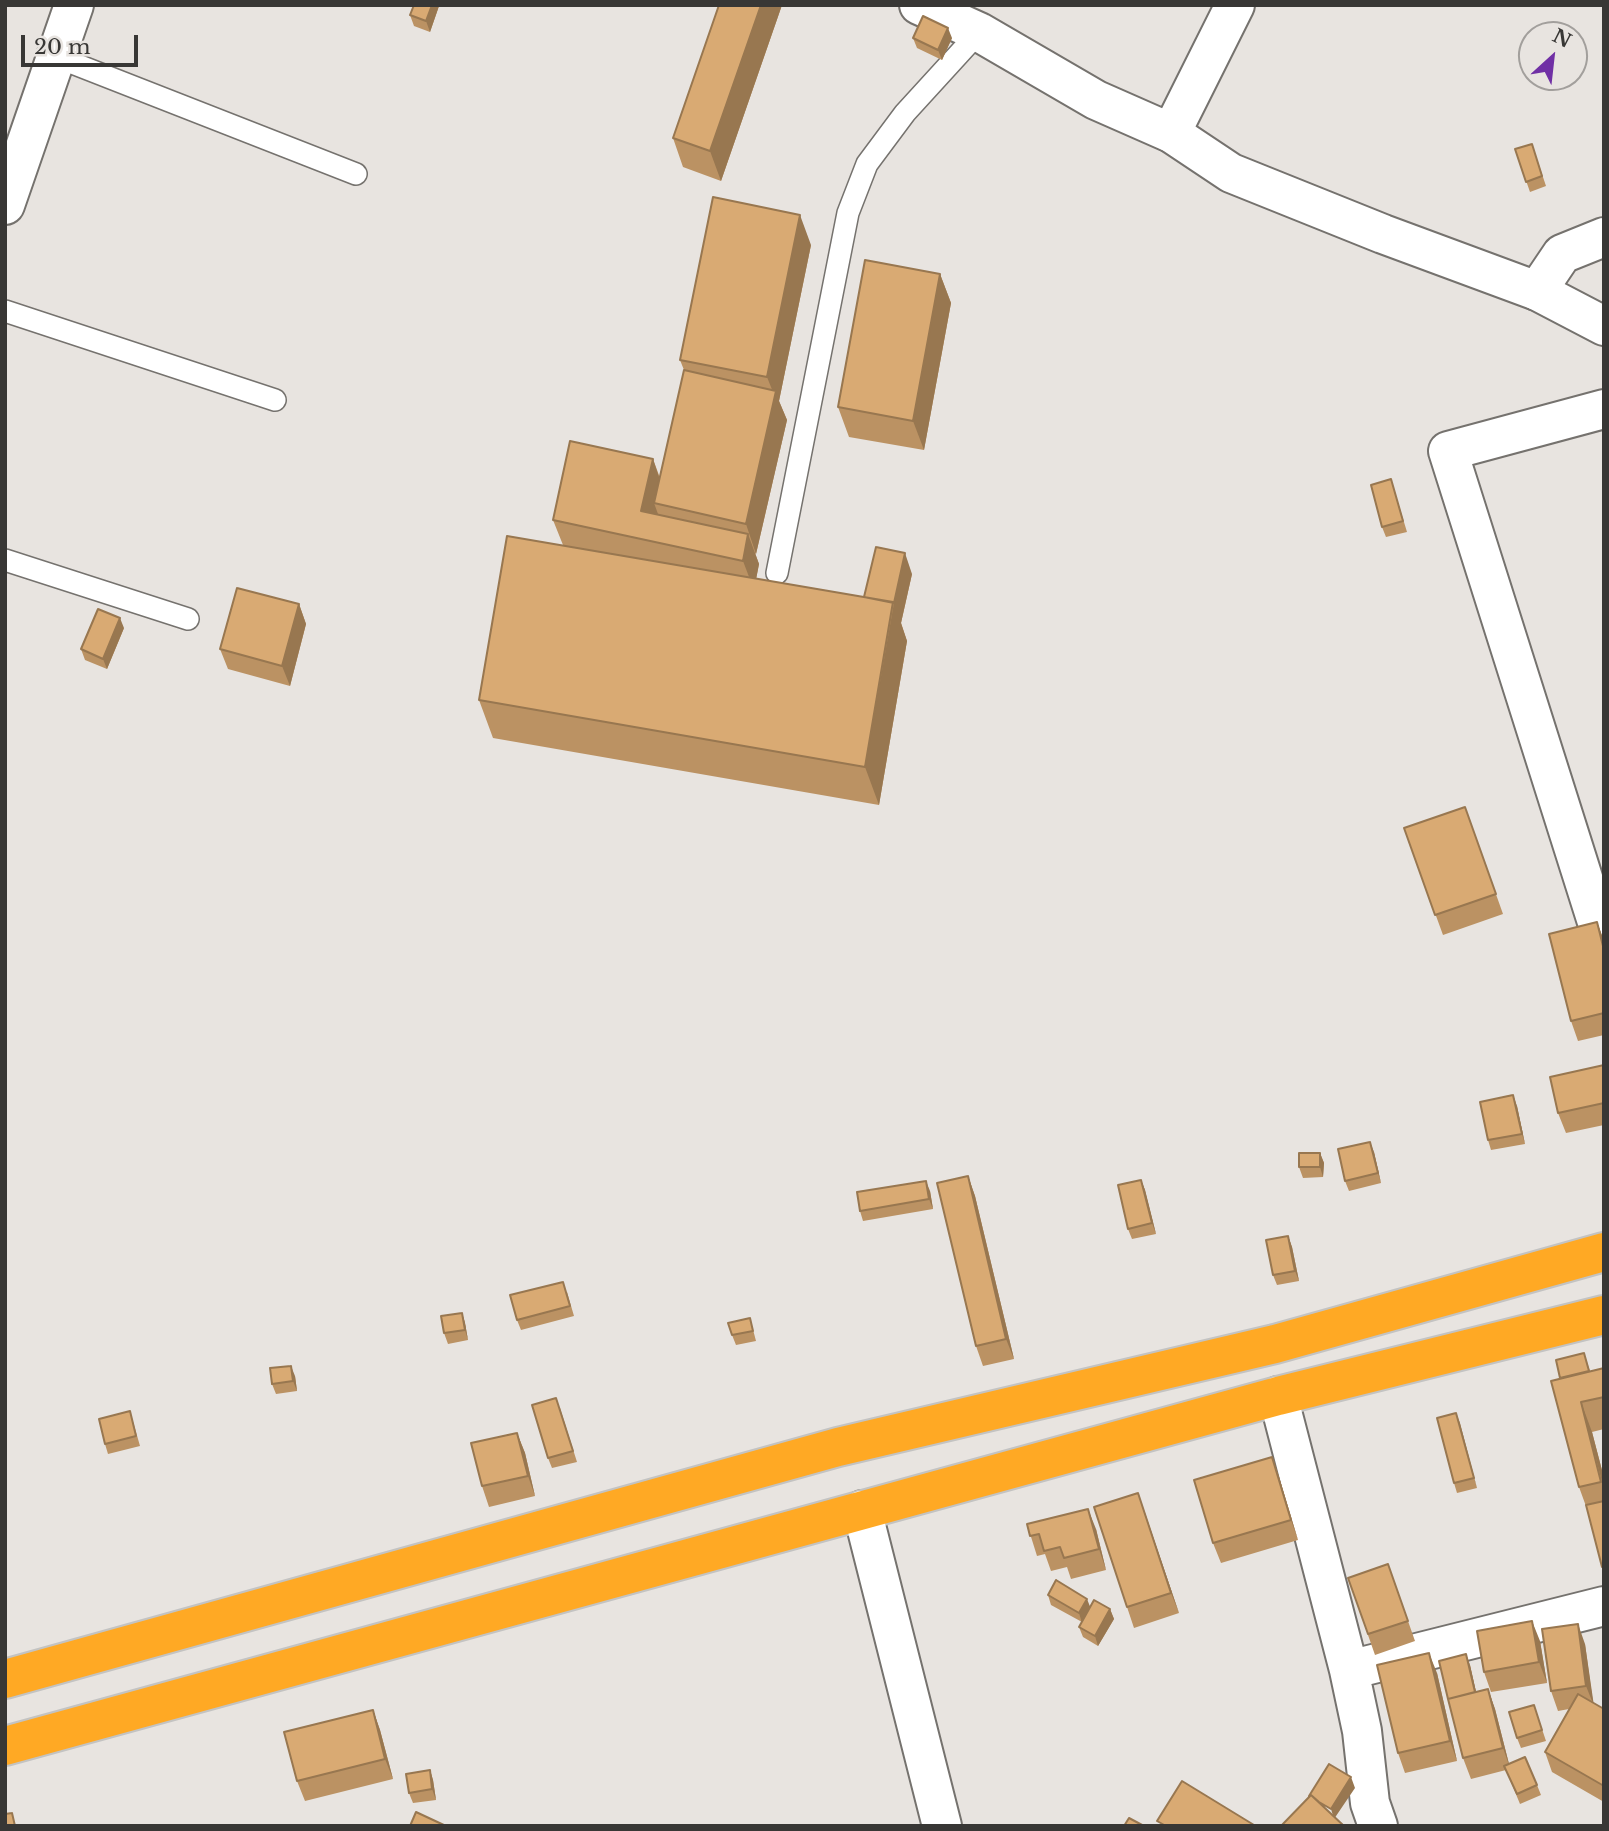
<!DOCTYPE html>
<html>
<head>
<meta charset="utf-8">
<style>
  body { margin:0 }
  #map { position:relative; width:1609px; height:1831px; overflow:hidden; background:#e8e4e0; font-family:"Libre Baskerville",serif }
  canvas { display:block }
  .frame { position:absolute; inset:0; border:7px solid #383735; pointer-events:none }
  .north { position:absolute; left:1518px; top:21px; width:70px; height:70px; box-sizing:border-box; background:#e8e4e0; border:2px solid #a29f9c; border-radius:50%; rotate:27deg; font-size:19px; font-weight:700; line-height:28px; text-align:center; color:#383735 }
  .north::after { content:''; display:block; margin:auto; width:24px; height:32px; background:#7030a5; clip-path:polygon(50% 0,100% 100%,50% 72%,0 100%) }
  .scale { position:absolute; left:21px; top:35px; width:117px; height:32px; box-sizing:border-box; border:4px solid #383735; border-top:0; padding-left:9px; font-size:21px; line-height:24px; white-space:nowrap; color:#383735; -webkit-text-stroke:5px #e8e4e0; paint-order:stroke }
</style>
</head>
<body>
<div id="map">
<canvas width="1609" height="1831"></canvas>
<div class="frame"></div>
<div class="north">N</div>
<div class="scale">20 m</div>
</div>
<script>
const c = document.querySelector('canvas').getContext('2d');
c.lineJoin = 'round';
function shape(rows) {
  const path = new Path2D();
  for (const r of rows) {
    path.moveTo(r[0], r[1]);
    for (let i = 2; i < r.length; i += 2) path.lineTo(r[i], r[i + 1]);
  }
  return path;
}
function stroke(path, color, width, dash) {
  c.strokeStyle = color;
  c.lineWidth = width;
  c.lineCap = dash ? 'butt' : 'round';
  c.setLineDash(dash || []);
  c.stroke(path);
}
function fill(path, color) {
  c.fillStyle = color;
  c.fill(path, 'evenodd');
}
const lane = shape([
  [57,57,356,174],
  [5,311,275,400],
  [5,560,188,619],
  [777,573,848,213,867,164,905,113,979,32]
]);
const street = shape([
  [1171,133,1235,5],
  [5,205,74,5],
  [1537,291,1562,254,1604,237],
  [1604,409,1448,451,1597,922,1604,920],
  [1278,1396,1349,1670,1362,1731,1370,1803,1378,1826],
  [862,1510,942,1826],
  [1349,1670,1604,1606]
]);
const secondary = shape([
  [919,5,979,32,1096,100,1171,133,1231,173,1383,234,1537,291,1604,326]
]);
const highway = shape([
  [5,1679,838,1447,1275,1344,1604,1252],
  [5,1746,1278,1396,1604,1315]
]);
const wall = shape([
  [719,5,782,5,721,181,683,167,673,138],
  [439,6,430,32,414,26,410,15],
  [913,38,952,38,942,60,917,48],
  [1532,144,1546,186,1530,192,1515,149],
  [811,245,779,401,787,420,756,554,755,553,759,564,756,579,864,597,912,574,901,623,907,641,879,805,493,738,479,700,563,545,553,520,653,459,660,478,684,370,680,360],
  [940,274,951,303,924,450,849,437,838,407],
  [1391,479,1407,532,1386,537,1382,527],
  [299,604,306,624,290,686,228,669,220,649],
  [124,628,107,669,85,660,81,649],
  [1465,807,1503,914,1443,935,1404,828],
  [1597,922,1604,941,1604,1035,1578,1041,1571,1021],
  [1604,1065,1604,1125,1566,1133,1558,1113],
  [1517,1106,1525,1144,1491,1150,1488,1140],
  [1374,1152,1381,1183,1349,1191,1345,1181],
  [1320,1153,1324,1163,1323,1177,1303,1178,1299,1167],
  [968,1176,975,1196,1014,1359,983,1366,976,1346],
  [1141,1180,1145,1190,1156,1234,1132,1239,1128,1229],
  [930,1191,933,1209,863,1221,860,1211],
  [1288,1236,1292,1247,1299,1281,1277,1285,1273,1275],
  [567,1292,574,1316,521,1330,517,1320],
  [462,1313,465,1323,468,1340,448,1344,444,1333],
  [750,1318,756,1341,736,1345,732,1335],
  [1584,1353,1590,1371,1604,1368,1604,1429,1592,1432,1604,1478,1604,1573,1587,1509,1579,1487,1560,1378],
  [295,1376,297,1391,276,1394,272,1384],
  [560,1408,577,1462,552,1468,548,1458],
  [130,1411,140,1446,108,1454,105,1444],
  [1456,1413,1477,1488,1457,1493,1454,1483],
  [517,1433,525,1453,535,1496,489,1507,482,1486],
  [1272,1457,1279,1477,1298,1540,1221,1563,1213,1543],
  [1138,1493,1179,1613,1134,1628,1127,1607],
  [1027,1524,1096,1529,1106,1570,1071,1579,1067,1567,1051,1571,1045,1554,1037,1556],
  [1388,1564,1415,1641,1375,1655,1348,1578],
  [1048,1595,1090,1607,1110,1609,1114,1619,1098,1646,1083,1637,1079,1627,1082,1622,1051,1605],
  [1540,1641,1547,1683,1491,1692,1484,1672],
  [1585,1644,1593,1703,1604,1709,1604,1802,1552,1772,1545,1752,1569,1709,1558,1711,1551,1691],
  [1470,1665,1476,1692,1488,1689,1495,1709,1509,1764,1537,1785,1541,1795,1520,1804,1506,1770,1471,1779,1463,1758],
  [1437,1673,1457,1761,1405,1773,1398,1753],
  [1534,1705,1546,1741,1521,1748,1517,1738],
  [373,1710,380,1730,393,1779,305,1801,297,1781],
  [430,1770,433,1780,436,1800,413,1803,409,1793]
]);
const shadedWall = shape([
  [432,5,439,6,430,32,426,21],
  [761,5,782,5,721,181,710,151],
  [948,28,952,38,942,60,938,50],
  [800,215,811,245,779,401,787,420,756,554,746,524,775,397,767,377],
  [940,274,951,303,924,450,913,421],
  [653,459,663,489,654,503,658,514,652,541,641,511],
  [748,534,759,564,754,590,743,561],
  [905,553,912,574,901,623,907,641,879,805,865,767,894,603],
  [299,604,306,624,290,686,282,666],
  [120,618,124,628,107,669,103,659],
  [1597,922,1604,941,1604,950],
  [1513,1095,1517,1106,1525,1144,1522,1134],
  [1370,1142,1374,1152,1381,1183,1378,1173],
  [1320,1153,1324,1163,1323,1177,1320,1167],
  [968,1176,975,1196,1014,1359,1006,1339],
  [1141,1180,1145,1190,1156,1234,1152,1223],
  [926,1181,930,1191,933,1209,929,1199],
  [1288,1236,1292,1247,1299,1281,1295,1271],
  [462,1313,465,1323,468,1340,465,1330],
  [291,1366,295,1376,297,1391,293,1381],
  [1581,1402,1592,1432,1604,1478,1604,1489],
  [1456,1413,1460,1423,1477,1488,1474,1478],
  [517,1433,525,1453,535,1496,528,1476],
  [1272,1457,1279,1477,1298,1540,1291,1520],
  [1138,1493,1145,1513,1179,1613,1171,1593],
  [1088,1509,1096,1529,1106,1570,1099,1549],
  [1087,1599,1091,1609,1082,1623,1079,1613],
  [1110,1609,1114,1619,1098,1646,1095,1636],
  [1532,1621,1540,1641,1547,1683,1539,1662],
  [1578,1624,1585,1644,1594,1706,1586,1686],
  [1429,1653,1437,1673,1457,1761,1450,1741],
  [1466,1654,1470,1665,1479,1705,1475,1694],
  [1488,1689,1495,1709,1510,1768,1503,1748],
  [373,1710,380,1730,393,1779,385,1759],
  [430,1770,433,1780,436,1800,432,1789],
  [1351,1777,1355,1788,1334,1819,1331,1809]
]);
const building = shape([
  [414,5,432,5,426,21,410,15,414,5],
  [719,5,761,5,710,151,673,138,719,5],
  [923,16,948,28,938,50,913,38,923,16],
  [1532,144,1542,176,1526,182,1515,149,1532,144],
  [713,197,800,215,767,377,680,360,713,197],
  [865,260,940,274,913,421,838,407,865,260],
  [684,370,776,391,746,524,654,503,684,370],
  [570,441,653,459,641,511,748,534,743,561,553,520,570,441],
  [1391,479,1403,521,1382,527,1371,485,1391,479],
  [507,536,893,602,865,767,479,700,507,536],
  [876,547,905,553,894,603,864,597,876,547],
  [237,588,299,604,282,666,220,649,237,588],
  [98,609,120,618,103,659,81,649,98,609],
  [1465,807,1496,894,1435,915,1404,828,1465,807],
  [1597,922,1604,950,1604,1013,1571,1021,1549,934,1597,922],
  [1604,1065,1604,1103,1558,1113,1550,1077,1604,1065],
  [1513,1095,1522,1134,1488,1140,1480,1102,1513,1095],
  [1370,1142,1378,1173,1345,1181,1338,1149,1370,1142],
  [1299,1153,1320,1153,1320,1167,1299,1167,1299,1153],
  [968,1176,1006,1339,976,1346,937,1183,968,1176],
  [1141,1180,1152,1223,1128,1229,1118,1185,1141,1180],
  [926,1181,929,1199,860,1211,857,1192,926,1181],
  [1288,1236,1295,1271,1273,1275,1266,1240,1288,1236],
  [563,1282,570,1306,517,1320,510,1295,563,1282],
  [462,1313,465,1330,444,1333,441,1316,462,1313],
  [750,1318,753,1331,732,1335,728,1323,750,1318],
  [1584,1353,1589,1371,1560,1378,1556,1360,1584,1353],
  [291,1366,293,1381,272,1384,270,1368,291,1366],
  [1604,1368,1604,1397,1581,1402,1601,1482,1579,1487,1551,1381,1604,1368],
  [556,1398,573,1451,548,1458,532,1405,556,1398],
  [130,1411,136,1436,105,1444,99,1419,130,1411],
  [1456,1413,1474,1478,1454,1483,1437,1418,1456,1413],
  [517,1433,528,1476,482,1486,471,1443,517,1433],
  [1272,1457,1291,1520,1213,1543,1194,1480,1272,1457],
  [1138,1493,1171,1593,1127,1607,1094,1507,1138,1493],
  [1604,1501,1604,1567,1602,1567,1586,1505,1604,1501],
  [1088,1509,1099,1549,1064,1558,1060,1547,1044,1551,1039,1534,1030,1536,1027,1524,1088,1509],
  [1388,1564,1408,1621,1368,1634,1348,1578,1388,1564],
  [1056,1580,1087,1599,1079,1613,1048,1595,1056,1580],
  [1094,1600,1110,1609,1095,1636,1079,1627,1094,1600],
  [1532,1621,1539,1662,1484,1672,1477,1631,1532,1621],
  [1578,1624,1586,1686,1551,1691,1542,1629,1578,1624],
  [1429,1653,1450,1741,1398,1753,1377,1665,1429,1653],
  [1466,1654,1475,1692,1448,1699,1439,1661,1466,1654],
  [1488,1689,1503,1748,1463,1758,1448,1699,1488,1689],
  [1578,1694,1604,1709,1604,1786,1545,1752,1578,1694],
  [1534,1705,1542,1730,1517,1738,1509,1712,1534,1705],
  [373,1710,385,1759,297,1781,284,1732,373,1710],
  [1525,1757,1537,1785,1517,1794,1504,1766,1525,1757],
  [1329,1764,1351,1777,1331,1809,1319,1802,1311,1795,1309,1796,1329,1764],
  [430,1770,432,1789,409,1793,406,1774,430,1770],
  [1182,1781,1254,1825,1254,1826,1166,1826,1157,1821,1182,1781],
  [1311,1795,1344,1826,1281,1826,1311,1795],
  [416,1812,446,1826,410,1826,416,1812],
  [12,1813,15,1826,5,1826,5,1814,12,1813],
  [1129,1818,1144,1826,1124,1826,1129,1818]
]);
stroke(lane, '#75726e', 24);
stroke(street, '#75726e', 42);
stroke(secondary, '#75726e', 42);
stroke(highway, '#c3c3c2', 42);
stroke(lane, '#fff', 21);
stroke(street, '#fff', 38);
stroke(secondary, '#fff', 38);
stroke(highway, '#ffa924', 38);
fill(wall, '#bb9263');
fill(shadedWall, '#987750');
fill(building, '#d9aa73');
stroke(building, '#987750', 2);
</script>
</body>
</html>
